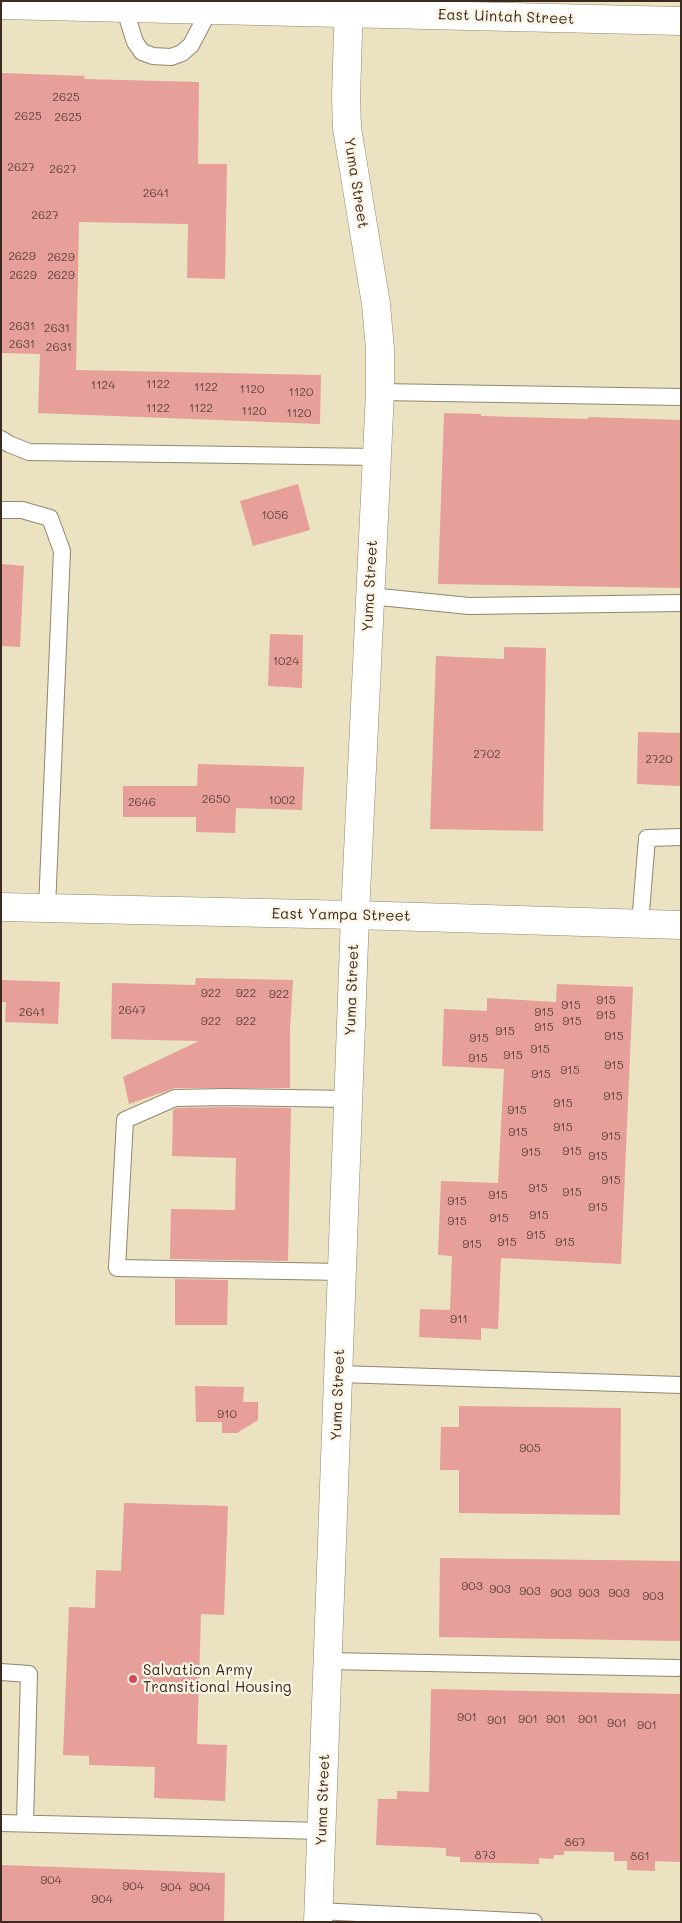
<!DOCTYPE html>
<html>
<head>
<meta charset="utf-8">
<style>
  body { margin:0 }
  #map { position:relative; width:682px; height:1923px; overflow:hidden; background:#eae2c0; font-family:Mali,sans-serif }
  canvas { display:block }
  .frame { position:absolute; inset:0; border:2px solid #3b2a1e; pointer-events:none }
</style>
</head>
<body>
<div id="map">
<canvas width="682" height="1923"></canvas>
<div class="frame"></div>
</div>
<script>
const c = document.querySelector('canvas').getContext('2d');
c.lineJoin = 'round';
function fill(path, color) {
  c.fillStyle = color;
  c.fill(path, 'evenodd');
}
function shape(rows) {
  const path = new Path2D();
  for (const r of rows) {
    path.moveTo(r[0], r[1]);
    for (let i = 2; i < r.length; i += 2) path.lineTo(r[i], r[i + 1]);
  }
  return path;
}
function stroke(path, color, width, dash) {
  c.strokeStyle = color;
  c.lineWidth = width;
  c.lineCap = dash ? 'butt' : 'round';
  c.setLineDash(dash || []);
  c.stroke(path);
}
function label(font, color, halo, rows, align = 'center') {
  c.font = font + ' Mali,sans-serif';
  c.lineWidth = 4.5;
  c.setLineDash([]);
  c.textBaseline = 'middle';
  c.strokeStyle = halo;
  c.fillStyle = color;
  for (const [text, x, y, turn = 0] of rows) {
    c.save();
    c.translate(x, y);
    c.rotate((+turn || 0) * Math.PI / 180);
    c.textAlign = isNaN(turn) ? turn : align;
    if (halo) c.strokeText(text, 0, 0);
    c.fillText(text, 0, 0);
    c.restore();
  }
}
const building = shape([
  [2,73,85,76,84,79,199,82,198,164,227,164,225,279,187,278,188,224,79,222,76,370,321,375,320,424,38,413,40,354,1,353],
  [444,413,481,414,481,416,588,419,588,417,681,420,681,588,438,584],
  [298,484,310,530,253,546,240,501],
  [1,564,24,566,20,647,1,646],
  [270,634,303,635,302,688,268,686],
  [504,647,546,648,543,831,430,829,436,656,504,659],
  [638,732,681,733,681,786,637,784],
  [198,764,304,767,302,810,236,808,235,833,196,832,196,817,123,817,123,786,197,786],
  [196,978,293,980,290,1030,290,1088,175,1088,129,1104,123,1077,199,1041,111,1039,112,983,195,985],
  [1,980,60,982,58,1024,5,1022,6,1002,1,1002],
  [557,984,633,987,621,1264,501,1258,498,1329,481,1328,481,1340,419,1337,420,1309,450,1310,452,1256,438,1255,441,1181,498,1183,504,1069,442,1066,444,1009,487,1011,487,998,556,1002],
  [226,1107,291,1108,288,1261,170,1259,171,1209,235,1210,236,1158,172,1156,173,1110,177,1108],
  [175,1279,228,1280,227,1325,175,1325],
  [195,1386,244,1387,243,1402,258,1402,258,1420,237,1433,222,1433,222,1422,196,1422],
  [459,1406,621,1408,620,1515,459,1513,459,1470,440,1470,441,1427,459,1427],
  [124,1503,228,1506,224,1615,201,1614,197,1744,227,1745,225,1801,154,1798,155,1767,89,1765,89,1756,63,1755,69,1607,95,1608,96,1570,121,1571],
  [440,1558,681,1561,681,1641,439,1637],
  [431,1689,681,1694,681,1862,655,1861,655,1871,627,1870,627,1861,614,1861,614,1852,564,1851,564,1855,554,1855,553,1859,539,1858,539,1864,460,1862,460,1857,446,1856,446,1848,376,1845,378,1799,397,1799,397,1791,429,1792],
  [1,1865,225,1873,224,1922,1,1922]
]);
const service = shape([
  [124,7,135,42,142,52,153,56,171,57,182,53,191,45,210,9],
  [380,392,681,397],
  [1,439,9,444,29,452,377,457],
  [1,510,22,510,50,518,62,551,47,908],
  [370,596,469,606,681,603],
  [640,924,647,838,681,837],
  [343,1272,117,1268,125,1120,175,1098,226,1097,349,1099],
  [339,1374,681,1385],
  [328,1661,677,1668],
  [1,1672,29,1674,25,1823],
  [1,1823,322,1831],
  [319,1911,534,1922]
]);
const minor = shape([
  [318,1922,355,915,380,392,380,349,376,304,347,128,346,97,349,1]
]);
const tertiary = shape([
  [1,907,355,915,681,925]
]);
const secondary = shape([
  [1,5,681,21]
]);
const markers = [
  [133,1679,5,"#d1495b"]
];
const numberNames = [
  ["2625",66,97],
  ["2625",28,116],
  ["2625",68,117],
  ["2627",21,167],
  ["2627",63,169],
  ["2641",156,193],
  ["2627",45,215],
  ["2629",22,256],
  ["2629",61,257],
  ["2629",23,275],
  ["2629",61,275],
  ["2631",22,326],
  ["2631",57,328],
  ["2631",22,344],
  ["2631",59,347],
  ["1122",158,384],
  ["1124",103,385],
  ["1122",206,387],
  ["1120",252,389],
  ["1120",301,392],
  ["1122",158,408],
  ["1122",201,408],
  ["1120",254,411],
  ["1120",299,413],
  ["1056",275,515],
  ["1024",286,661],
  ["2702",487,754],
  ["2720",659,759],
  ["2650",216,799],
  ["1002",282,800],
  ["2646",142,802],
  ["922",211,993],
  ["922",246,993],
  ["922",279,994],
  ["915",606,1000],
  ["915",571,1005],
  ["2647",132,1010],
  ["2641",32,1012],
  ["915",544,1012],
  ["915",606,1015],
  ["922",211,1021],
  ["922",246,1021],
  ["915",572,1021],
  ["915",544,1027],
  ["915",505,1031],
  ["915",614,1036],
  ["915",479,1038],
  ["915",540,1049],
  ["915",513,1055],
  ["915",478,1058],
  ["915",614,1065],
  ["915",570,1070],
  ["915",541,1074],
  ["915",613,1096],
  ["915",563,1103],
  ["915",517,1110],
  ["915",563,1127],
  ["915",518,1132],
  ["915",611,1136],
  ["915",572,1151],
  ["915",531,1152],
  ["915",598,1156],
  ["915",611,1180],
  ["915",538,1188],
  ["915",572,1192],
  ["915",498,1195],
  ["915",457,1201],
  ["915",598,1207],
  ["915",539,1215],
  ["915",499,1218],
  ["915",457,1221],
  ["915",536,1235],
  ["915",507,1242],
  ["915",565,1242],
  ["915",472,1244],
  ["911",459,1319],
  ["910",227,1414],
  ["905",530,1448],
  ["903",472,1586],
  ["903",500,1589],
  ["903",530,1591],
  ["903",561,1593],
  ["903",589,1593],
  ["903",619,1593],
  ["903",653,1596],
  ["901",467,1717],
  ["901",528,1719],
  ["901",556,1719],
  ["901",588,1719],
  ["901",497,1720],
  ["901",617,1723],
  ["901",647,1725],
  ["867",575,1842],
  ["873",485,1855],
  ["861",640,1856],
  ["904",51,1880],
  ["904",133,1886],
  ["904",171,1887],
  ["904",200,1887],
  ["904",102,1899]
];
const streetNames = [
  ["East Uintah Street",506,17,2],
  ["Yuma Street",356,183,81],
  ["Yuma Street",370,586,-87],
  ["East Yampa Street",341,915,1],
  ["Yuma Street",352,990,-88],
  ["Yuma Street",338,1395,-88],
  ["Yuma Street",323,1800,-88]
];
const poiNames = [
  ["Salvation Army",143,1670],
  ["Transitional Housing",143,1687]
];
fill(building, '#e69f99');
stroke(service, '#92866f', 18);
stroke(minor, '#92866f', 29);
stroke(tertiary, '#92866f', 29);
stroke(secondary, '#92866f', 29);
stroke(service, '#fff', 16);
stroke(minor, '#fff', 28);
stroke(tertiary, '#fff', 28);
stroke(secondary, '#fff', 28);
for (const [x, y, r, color] of markers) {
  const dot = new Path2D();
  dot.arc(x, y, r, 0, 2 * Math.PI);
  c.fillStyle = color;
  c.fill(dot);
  stroke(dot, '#fcf5e5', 2);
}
label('12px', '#66473d', null, numberNames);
label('15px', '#3b2a1e', '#fcf5e5', streetNames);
label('15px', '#3b2a1e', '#fcf5e5', poiNames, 'left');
</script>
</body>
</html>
